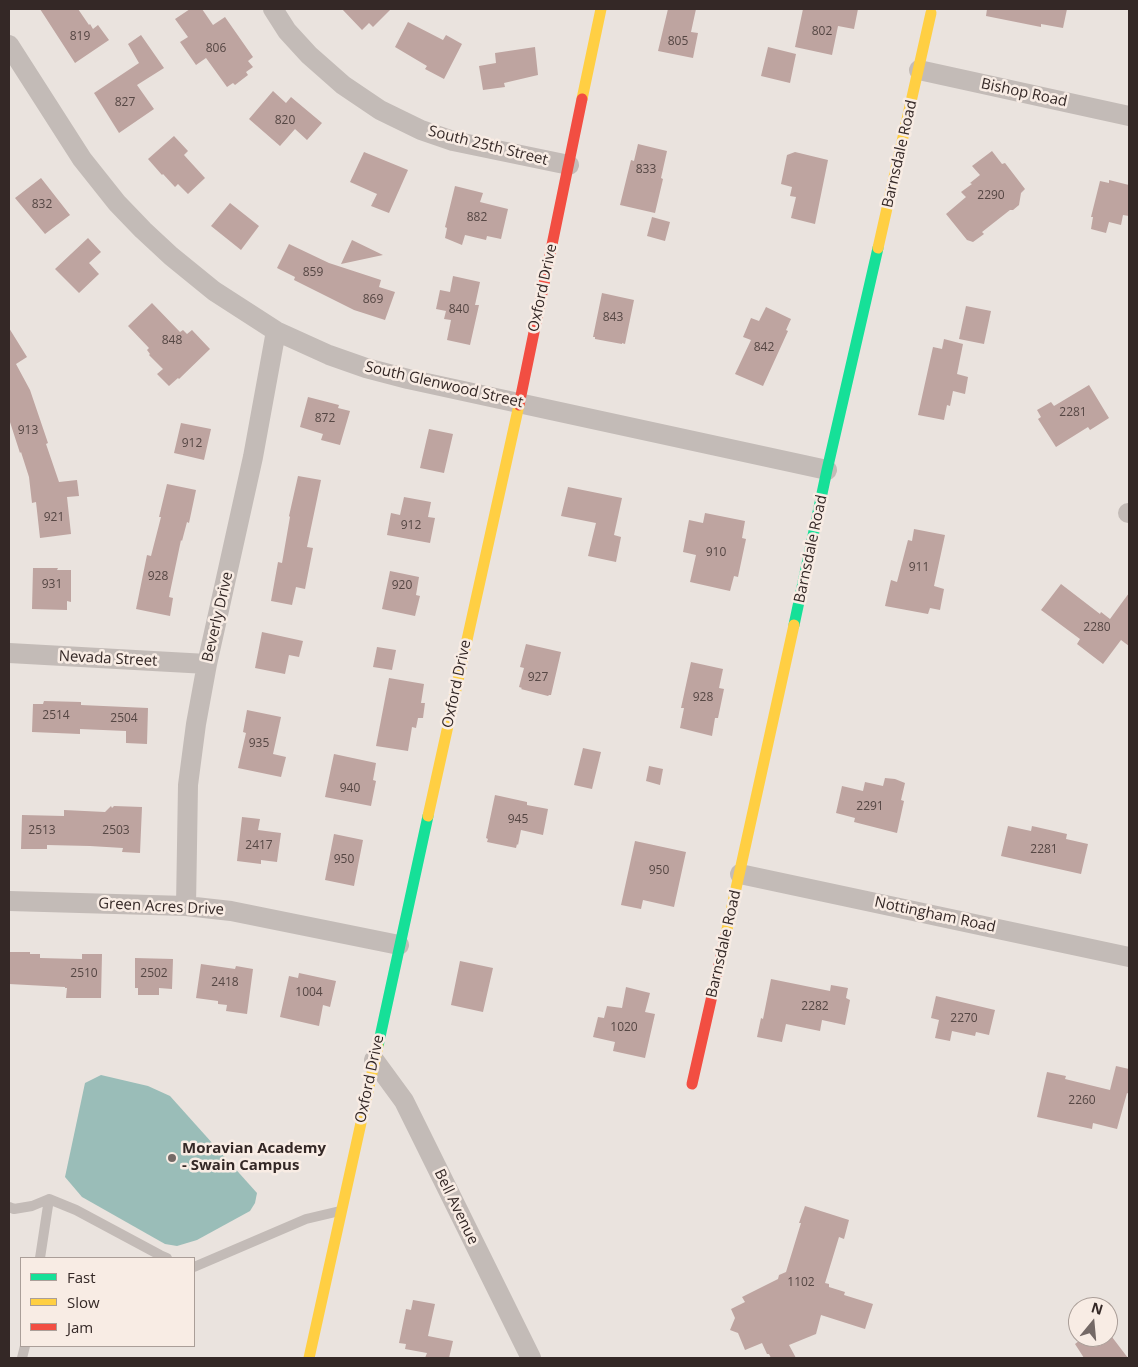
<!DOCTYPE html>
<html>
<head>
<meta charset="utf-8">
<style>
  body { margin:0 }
  #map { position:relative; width:1138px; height:1367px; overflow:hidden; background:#eae3de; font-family:"Open Sans",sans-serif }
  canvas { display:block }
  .frame { position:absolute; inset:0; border:10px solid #342826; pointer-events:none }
  .legend { position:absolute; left:20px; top:1257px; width:175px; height:90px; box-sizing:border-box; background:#f8ece4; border:1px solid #aa9e98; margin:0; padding:6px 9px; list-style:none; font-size:15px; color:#342826 }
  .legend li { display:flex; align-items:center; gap:10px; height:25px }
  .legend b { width:25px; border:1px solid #aa9e98 }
  .north { position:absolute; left:1068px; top:1297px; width:50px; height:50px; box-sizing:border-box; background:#f8ece4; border:1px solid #aa9e98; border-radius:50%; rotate:17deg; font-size:14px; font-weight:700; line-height:20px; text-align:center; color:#342826 }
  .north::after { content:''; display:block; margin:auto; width:18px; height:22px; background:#746966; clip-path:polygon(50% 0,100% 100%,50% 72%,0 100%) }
</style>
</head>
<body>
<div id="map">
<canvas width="1138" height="1367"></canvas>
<div class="frame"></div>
<ul class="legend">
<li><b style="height:6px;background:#16e098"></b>Fast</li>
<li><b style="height:6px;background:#ffcf43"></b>Slow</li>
<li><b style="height:6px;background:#f24e42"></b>Jam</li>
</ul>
<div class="north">N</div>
</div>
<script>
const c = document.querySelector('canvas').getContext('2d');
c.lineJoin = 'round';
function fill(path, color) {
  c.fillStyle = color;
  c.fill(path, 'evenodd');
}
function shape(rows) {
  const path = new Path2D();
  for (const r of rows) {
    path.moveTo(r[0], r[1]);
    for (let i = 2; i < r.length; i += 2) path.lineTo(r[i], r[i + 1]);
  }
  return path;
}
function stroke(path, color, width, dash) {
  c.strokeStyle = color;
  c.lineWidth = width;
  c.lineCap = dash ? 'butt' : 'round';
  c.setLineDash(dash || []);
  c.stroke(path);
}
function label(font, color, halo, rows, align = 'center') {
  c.font = font + ' "Open Sans",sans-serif';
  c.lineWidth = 5;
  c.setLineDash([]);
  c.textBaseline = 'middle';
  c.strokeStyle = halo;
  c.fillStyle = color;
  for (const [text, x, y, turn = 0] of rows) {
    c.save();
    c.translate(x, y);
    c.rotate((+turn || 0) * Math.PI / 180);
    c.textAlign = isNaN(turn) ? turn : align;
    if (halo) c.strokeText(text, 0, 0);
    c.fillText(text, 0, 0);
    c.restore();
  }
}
const water = shape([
  [101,1075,148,1086,170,1096,257,1193,255,1203,250,1211,197,1240,177,1246,165,1244,82,1197,65,1177,85,1083]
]);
const building = shape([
  [40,9,78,9,89,25,90,24,93,29,98,25,109,40,75,63],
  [190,9,202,9,213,25,225,17,253,57,248,61,253,67,246,72,248,75,235,85,233,83,227,87,206,58,196,65,180,42,188,37,175,19],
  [342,9,391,9,373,27,369,23,362,30],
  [668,9,696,9,691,32,698,33,693,58,658,51],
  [803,9,858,9,854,29,838,26,832,55,795,47],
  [987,9,1067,9,1063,28,1041,24,1041,27,986,16],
  [408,22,443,40,446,35,462,44,444,79,425,69,427,66,395,47],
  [141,35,164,68,137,85,154,109,119,133,94,93,139,63,128,44],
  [535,47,538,75,504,83,505,87,483,90,479,66,496,63,495,53],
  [768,47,796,54,790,83,761,76],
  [273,91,286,103,291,97,322,123,307,140,295,129,280,146,249,119],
  [174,136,188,151,184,155,205,178,188,194,178,184,175,187,163,174,162,175,148,159],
  [638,144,667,151,661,178,663,179,655,213,620,205,631,160,634,161],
  [992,151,1002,164,1005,163,1025,189,1021,193,1019,205,1013,210,1010,210,982,232,984,234,973,242,967,240,946,214,966,197,961,192,972,184,970,183,980,175,972,166],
  [364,152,408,170,389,213,371,206,377,194,350,182],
  [795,152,828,160,815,224,791,218,796,197,790,196,792,187,781,184,787,155],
  [41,178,70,215,45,234,15,198],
  [1109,180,1129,185,1129,216,1123,215,1121,225,1109,222,1106,233,1091,229,1093,217,1091,217,1100,181,1109,183],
  [455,186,483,193,480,202,508,209,501,239,487,236,486,240,465,235,462,245,445,238,447,228,445,227],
  [230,203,259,226,241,250,211,226],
  [652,217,670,222,665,241,647,236],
  [88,238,101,252,89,263,99,274,79,293,55,269],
  [352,240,383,255,341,264],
  [289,244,329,263,381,280,379,287,395,292,385,320,354,310,294,280,295,277,277,268],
  [453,276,480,282,475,305,479,305,470,345,447,340,451,320,444,319,446,311,436,309,440,290,450,292],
  [602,293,634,300,625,344,622,343,622,344,595,339,595,337,593,337],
  [152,303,180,332,183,330,187,334,192,330,210,349,179,379,178,378,169,386,157,374,163,369,149,355,150,354,147,350,149,348,128,326],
  [966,306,991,311,984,344,959,339],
  [766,307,791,319,786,330,788,331,763,386,735,374,751,340,743,337,751,318,759,321],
  [9,328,27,357,16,364,30,390,48,443,46,444,59,482,77,480,79,496,67,497,71,534,40,538,36,502,32,503,29,477,21,452,20,453,9,419],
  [944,339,963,344,957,374,968,377,965,394,953,391,950,406,947,405,944,420,918,415,933,347,942,349],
  [1089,385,1109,418,1090,430,1088,427,1056,447,1038,419,1041,417,1037,410,1051,402,1054,406],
  [308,397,339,405,338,408,350,411,340,445,321,440,323,434,300,427],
  [181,423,211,429,204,460,174,453],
  [429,429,453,434,444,473,420,468],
  [298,476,321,480,307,547,313,548,305,589,296,587,292,605,271,601,278,562,282,563,290,517,289,516],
  [167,484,196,490,189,523,187,522,182,541,181,540,169,597,173,598,170,616,136,609,147,555,151,556,161,517,159,517],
  [568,487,622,498,614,535,621,537,616,562,588,556,596,523,561,516],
  [404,497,431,502,428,517,435,518,430,543,387,535,391,513,400,515],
  [705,513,745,521,742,538,746,539,738,577,734,576,730,591,690,582,696,555,683,552,689,520,703,523],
  [914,529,945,535,934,586,944,589,940,610,930,608,928,614,885,606,891,580,897,582,908,540,912,541],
  [33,568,58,568,57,570,71,570,71,602,67,601,67,610,32,609],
  [390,571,419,577,416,595,420,596,415,616,382,609],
  [1061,584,1100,614,1101,612,1110,619,1129,593,1129,646,1121,640,1103,664,1077,644,1080,639,1041,610],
  [262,632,303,641,299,657,289,655,285,674,255,668],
  [526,644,561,652,551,695,549,695,548,696,521,689,522,688,519,687,524,668,520,667],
  [377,647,396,650,392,670,373,667],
  [691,662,723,669,719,688,724,689,718,718,715,718,712,736,680,728,684,708,681,708],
  [389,678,424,684,421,703,425,703,423,718,418,718,416,728,412,727,408,751,376,746],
  [44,701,81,702,81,705,148,708,147,744,126,743,126,731,80,729,80,734,32,732,33,704,43,704],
  [247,710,281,717,273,754,286,757,281,777,238,768,246,733,243,732],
  [583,748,601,752,592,789,574,785],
  [334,754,376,763,373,780,376,781,371,806,325,797],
  [649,766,663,769,660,785,646,781],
  [885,778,895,779,905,783,901,800,904,801,897,833,854,822,855,818,836,813,842,786,863,791,865,782,883,786],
  [495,795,527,802,527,805,548,809,543,835,521,830,518,845,517,844,516,848,487,842,488,839,486,838],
  [111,806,112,808,114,806,142,807,140,853,122,852,123,848,90,846,47,845,47,849,21,849,22,815,64,816,64,810,105,812],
  [242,817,260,819,258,830,281,833,277,862,261,860,261,864,237,861],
  [1008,826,1031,831,1032,826,1067,834,1066,839,1088,844,1081,874,1001,856],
  [334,834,363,840,354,886,325,880],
  [635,841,686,852,674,907,643,900,641,909,621,905],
  [9,952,30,952,30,954,40,954,40,958,82,959,82,954,102,954,101,998,66,998,67,988,65,988,65,987,9,984],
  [135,958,173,959,172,989,159,988,159,995,138,995,138,988,135,988],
  [460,961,493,968,483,1012,451,1005],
  [201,964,235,969,236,966,253,969,247,1014,226,1011,227,1005,218,1004,218,1001,196,998],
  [299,973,336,981,330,1007,323,1005,319,1026,280,1017,289,976,298,978],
  [771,979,830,991,831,985,848,988,846,998,850,1000,845,1025,822,1020,820,1031,786,1024,782,1042,757,1037,761,1018,763,1019],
  [626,987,650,993,645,1012,655,1014,645,1058,613,1051,615,1042,593,1037,598,1017,604,1018,607,1006,622,1008],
  [936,996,995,1010,989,1035,976,1032,975,1036,952,1031,950,1041,935,1038,939,1020,931,1018],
  [1116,1066,1129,1069,1129,1094,1127,1093,1117,1129,1093,1123,1092,1129,1037,1117,1047,1072,1066,1076,1065,1079,1110,1090],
  [805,1206,849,1220,844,1239,839,1237,825,1283,829,1284,829,1287,845,1292,844,1295,873,1304,865,1329,821,1315,816,1334,789,1345,796,1358,771,1358,769,1354,767,1354,762,1343,745,1350,738,1333,730,1330,735,1318,731,1309,745,1302,742,1297,778,1279,779,1275,786,1272,801,1223,799,1223],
  [413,1300,435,1304,428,1336,453,1341,449,1358,425,1358,427,1353,405,1349,406,1344,399,1343,406,1309,411,1310],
  [1084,1337,1111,1338,1112,1337,1128,1358,1084,1358,1075,1344]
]);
const lane = shape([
  [9,1207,14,1209,32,1206,49,1199,76,1210,160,1255,167,1258],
  [40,1258,49,1199],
  [194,1267,306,1219,340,1211],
  [22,1358,25,1346]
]);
const street = shape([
  [273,9,287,31,309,55,343,85,380,110,421,130,453,141,569,165],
  [9,45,82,159,117,203,143,230,171,256,214,291,276,331,329,355,366,368,408,379,827,470],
  [919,70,1129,116],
  [1128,513,1129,513],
  [9,653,207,664],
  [740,874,1129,957],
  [9,901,186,906,231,911,399,945],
  [186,906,188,785,196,724,207,664,253,457,276,331],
  [374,1060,404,1101,531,1358]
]);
const fast = shape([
  [794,625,827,470,878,248],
  [378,1046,428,816]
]);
const slow = shape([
  [582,99,601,9],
  [878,248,931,13],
  [428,816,519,405],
  [726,934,794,625],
  [309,1358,378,1046]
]);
const jam = shape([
  [519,405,582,99],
  [692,1084,726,934]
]);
const markers = [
  [172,1158,5,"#746966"]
];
const numberNames = [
  ["802",822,32],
  ["819",80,37],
  ["805",678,42],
  ["806",216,49],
  ["827",125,103],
  ["820",285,121],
  ["833",646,170],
  ["2290",991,196],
  ["832",42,205],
  ["882",477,218],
  ["859",313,273],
  ["869",373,300],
  ["840",459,310],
  ["843",613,318],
  ["848",172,341],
  ["842",764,348],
  ["2281",1073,413],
  ["872",325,419],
  ["913",28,431],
  ["912",192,444],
  ["921",54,518],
  ["912",411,526],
  ["910",716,553],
  ["911",919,568],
  ["928",158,577],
  ["931",52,585],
  ["920",402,586],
  ["2280",1097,628],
  ["927",538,678],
  ["928",703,698],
  ["2514",56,716],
  ["2504",124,719],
  ["935",259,744],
  ["940",350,789],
  ["2291",870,807],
  ["945",518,820],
  ["2513",42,831],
  ["2503",116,831],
  ["2417",259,846],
  ["2281",1044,850],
  ["950",344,860],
  ["950",659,871],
  ["2510",84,974],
  ["2502",154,974],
  ["2418",225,983],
  ["1004",309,993],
  ["2282",815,1007],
  ["2270",964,1019],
  ["1020",624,1028],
  ["2260",1082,1101],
  ["1102",801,1283]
];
const streetNames = [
  ["Bishop Road",1024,93,12],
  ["South 25th Street",488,146,14],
  ["Barnsdale Road",900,154,-77],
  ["Oxford Drive",543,288,-78],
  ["South Glenwood Street",444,385,13],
  ["Barnsdale Road",811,549,-78],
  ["Beverly Drive",218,617,-77],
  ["Nevada Street",108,659,3],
  ["Oxford Drive",457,684,-78],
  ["Green Acres Drive",161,907,3],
  ["Nottingham Road",935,915,12],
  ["Barnsdale Road",724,944,-77],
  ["Oxford Drive",370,1079,-78],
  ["Bell Avenue",456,1207,64]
];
const poiNames = [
  ["Moravian Academy",182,1149],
  ["- Swain Campus",182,1166]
];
fill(water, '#9abdb8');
fill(building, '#bea4a0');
stroke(lane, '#c3bbb7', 10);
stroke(street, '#c3bbb7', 20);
stroke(fast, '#16e098', 11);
stroke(slow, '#ffcf43', 11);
stroke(jam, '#f24e42', 11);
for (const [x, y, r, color] of markers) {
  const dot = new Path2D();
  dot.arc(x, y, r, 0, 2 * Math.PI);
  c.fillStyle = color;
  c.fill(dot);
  stroke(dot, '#f8ece4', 2);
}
label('12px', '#564744', null, numberNames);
label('15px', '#342826', '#f8ece4', streetNames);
label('bold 15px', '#342826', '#f8ece4', poiNames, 'left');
</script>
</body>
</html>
